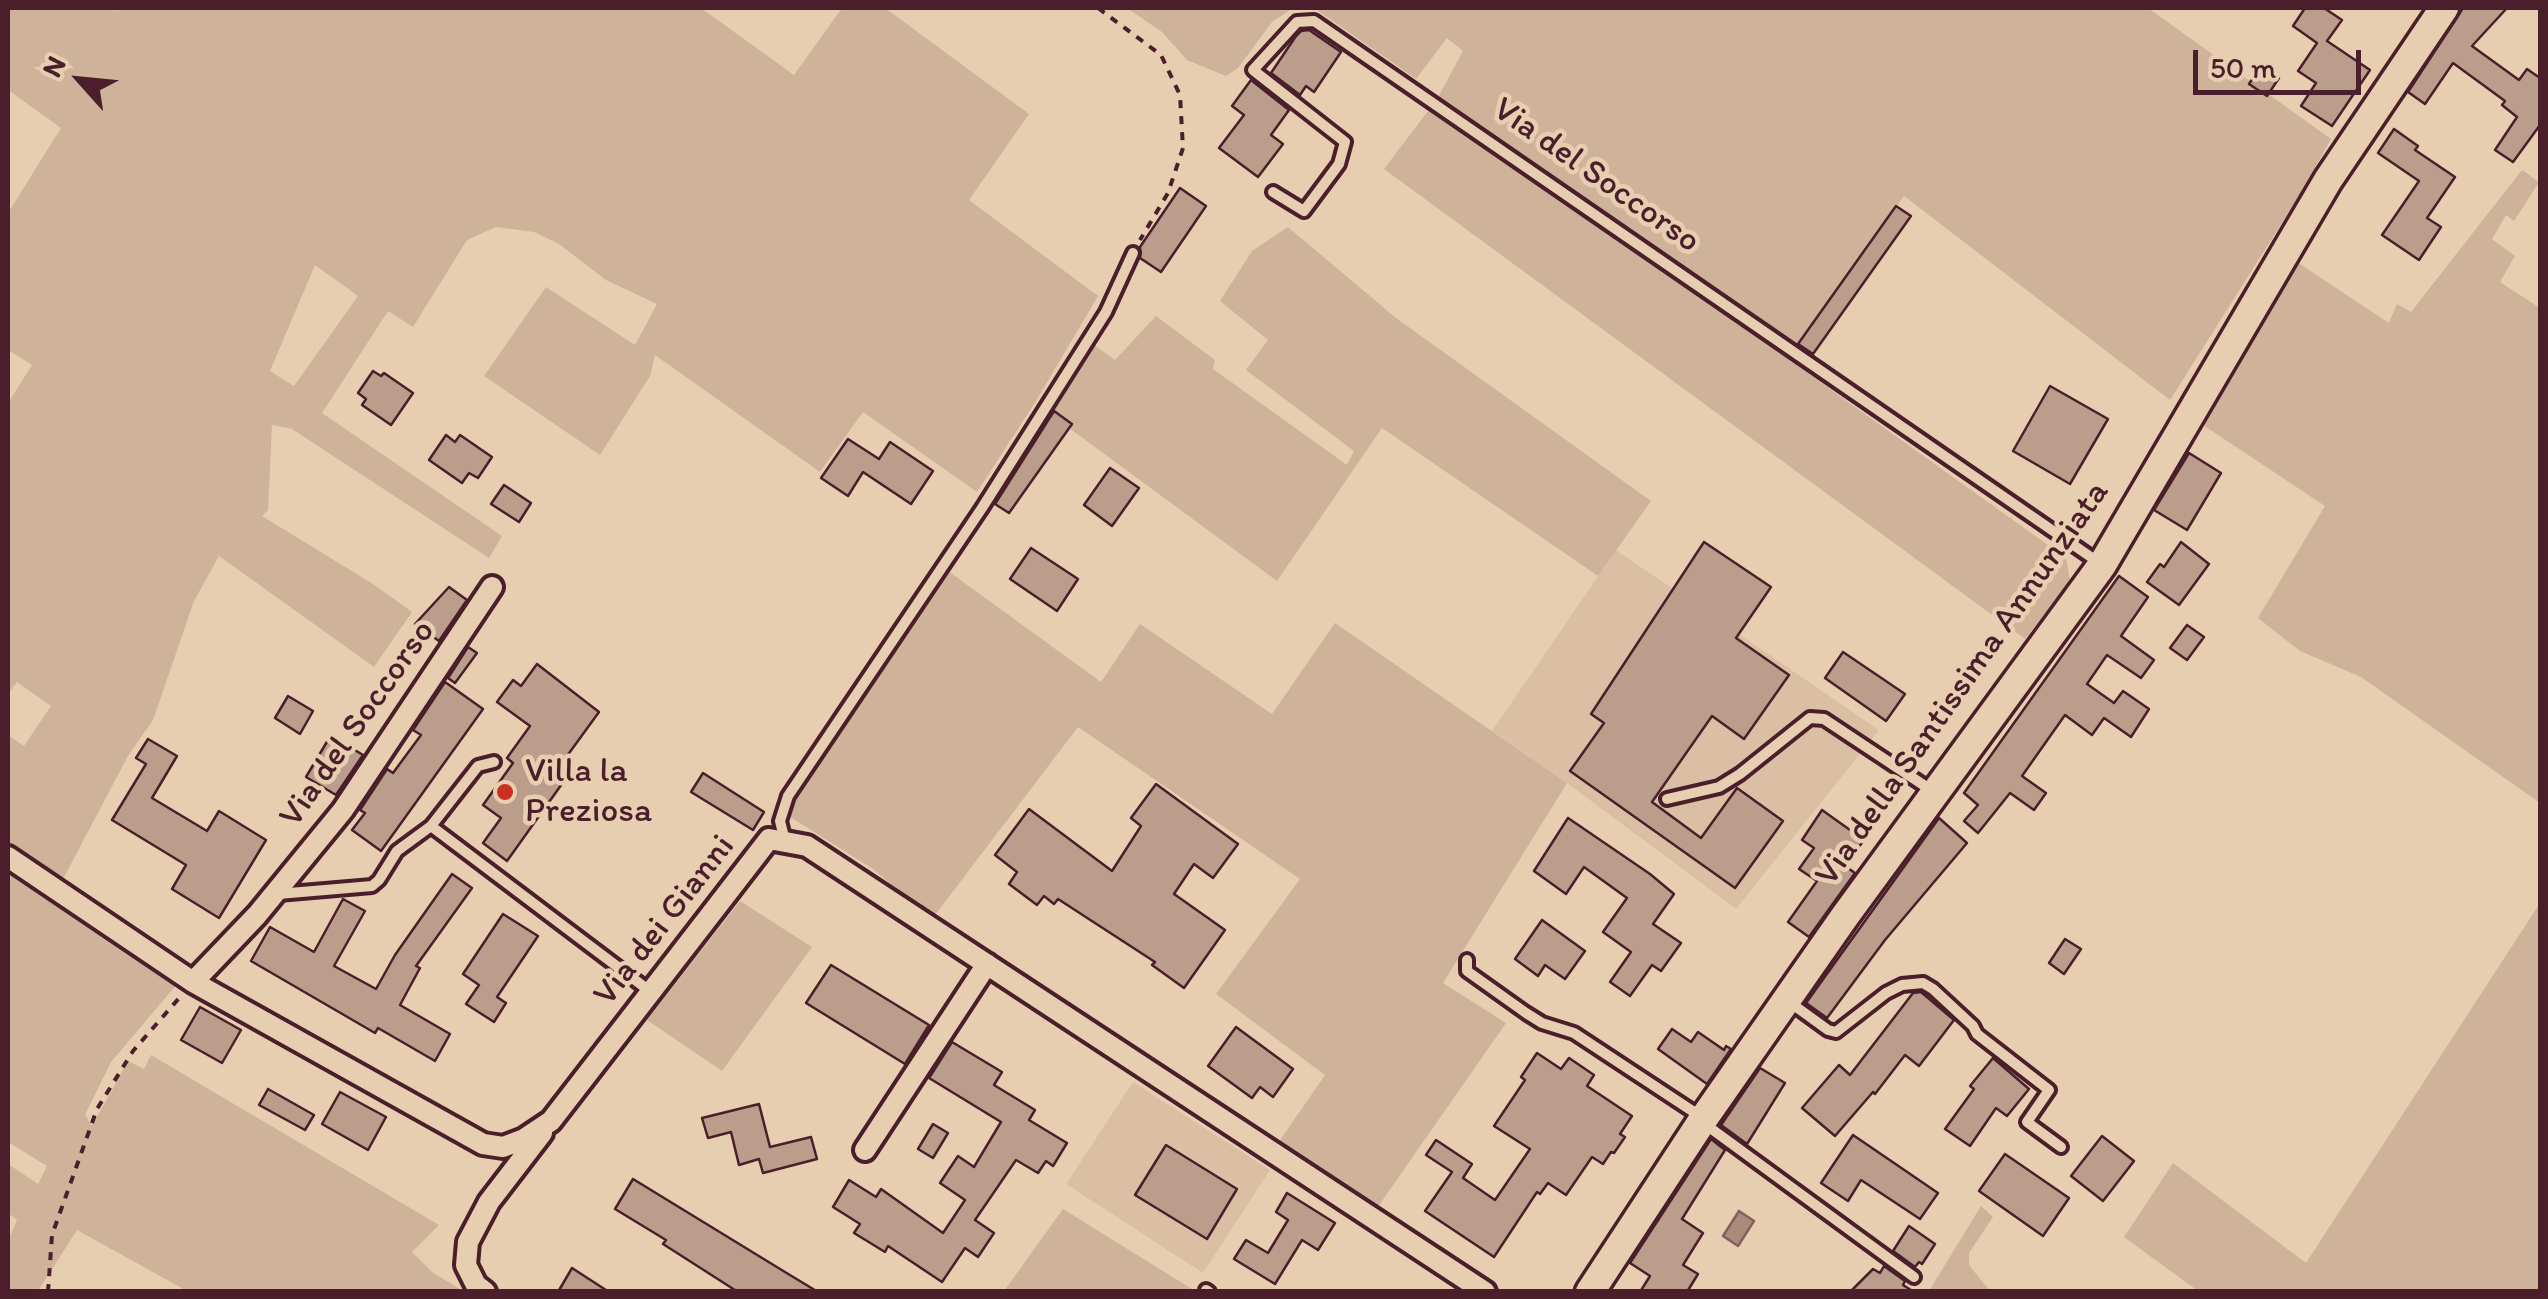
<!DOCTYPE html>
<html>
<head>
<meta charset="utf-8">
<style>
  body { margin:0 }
  #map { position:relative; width:2548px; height:1299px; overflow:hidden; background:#e8ceb0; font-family:Itim,sans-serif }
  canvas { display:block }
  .frame { position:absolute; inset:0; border:10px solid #4a1f2b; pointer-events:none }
  .north { position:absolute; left:30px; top:30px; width:100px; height:100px; -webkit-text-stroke:8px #e8ceb0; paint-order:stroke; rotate:297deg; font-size:28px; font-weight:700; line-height:40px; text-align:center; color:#4a1f2b }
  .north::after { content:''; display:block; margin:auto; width:35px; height:45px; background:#4a1f2b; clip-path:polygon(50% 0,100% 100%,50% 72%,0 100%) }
  .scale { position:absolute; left:2193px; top:50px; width:168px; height:45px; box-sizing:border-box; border:5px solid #4a1f2b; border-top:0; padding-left:12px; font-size:30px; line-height:35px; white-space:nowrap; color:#4a1f2b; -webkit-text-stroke:8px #e8ceb0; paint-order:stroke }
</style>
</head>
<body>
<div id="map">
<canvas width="2548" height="1299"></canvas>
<div class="frame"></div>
<div class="north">N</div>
<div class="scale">50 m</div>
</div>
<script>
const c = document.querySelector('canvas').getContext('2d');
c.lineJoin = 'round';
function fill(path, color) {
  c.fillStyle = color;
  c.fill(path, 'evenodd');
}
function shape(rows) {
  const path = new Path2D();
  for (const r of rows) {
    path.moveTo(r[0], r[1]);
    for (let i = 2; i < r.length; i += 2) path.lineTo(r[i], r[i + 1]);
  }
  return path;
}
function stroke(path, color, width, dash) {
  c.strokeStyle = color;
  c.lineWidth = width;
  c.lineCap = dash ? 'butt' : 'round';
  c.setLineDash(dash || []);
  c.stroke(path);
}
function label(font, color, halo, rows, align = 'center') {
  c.font = font + ' Itim,sans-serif';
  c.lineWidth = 9;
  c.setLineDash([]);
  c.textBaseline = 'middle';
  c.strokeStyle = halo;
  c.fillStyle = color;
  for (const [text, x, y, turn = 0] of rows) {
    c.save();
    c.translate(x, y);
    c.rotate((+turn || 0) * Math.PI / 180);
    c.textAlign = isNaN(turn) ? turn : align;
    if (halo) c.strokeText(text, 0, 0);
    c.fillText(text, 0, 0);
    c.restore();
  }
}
const built = shape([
  [1616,550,1879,730,1736,909,1567,783,1492,731],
  [1133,1082,1270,1170,1203,1273,1066,1184]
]);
const green = shape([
  [8,8,110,8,115,11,118,8,701,8,794,75,842,8,885,8,1029,114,969,200,1098,296,1036,401,977,492,863,412,820,472,655,355,650,376,600,455,484,376,546,287,635,345,657,304,606,280,559,244,534,232,496,227,467,240,413,327,388,311,322,413,502,536,489,558,292,429,272,425,268,510,262,516,373,584,412,612,374,667,219,556,194,601,153,720,128,756,63,879,8,842,8,735,24,746,51,706,17,682,8,694,8,403,32,365,8,350,8,213,61,128,8,90],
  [315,265,358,296,294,386,270,371],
  [1127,8,1293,8,1272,22,1238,68,1226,76,1187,60,1162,32],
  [1314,8,2148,8,2331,139,2297,199,2170,400,1904,196,1795,349,1629,231,1436,101,1463,51,1447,38,1416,79],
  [1428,111,1788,359,2066,558,2070,581,2025,639,1384,169],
  [2522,170,2539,182,2514,221,2506,215,2492,239,2515,256,2500,282,2540,308,2540,803,2361,677,2300,651,2258,618,2325,506,2200,423,2254,339,2297,262,2389,323,2397,304,2411,312],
  [1288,227,1396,318,1651,501,1598,576,1382,428,1277,581,1046,411,1090,342,1115,360,1156,316,1215,360,1213,369,1347,465,1354,451,1246,370,1268,340,1220,301,1252,251],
  [948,571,1101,682,1140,624,1272,714,1335,623,1567,783,1443,983,1506,1023,1375,1211,1276,1146,1325,1075,1216,994,1300,879,1078,727,932,919,873,869,784,813],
  [8,873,178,983,111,1062,85,1115,92,1126,128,1061,144,1069,151,1055,439,1225,412,1252,432,1272,463,1291,187,1291,77,1230,38,1291,8,1291,8,1241,17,1220,8,1213,8,1164,38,1184,47,1166,8,1142],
  [740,901,812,947,722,1071,647,1020],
  [2540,903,2540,1291,2198,1291,2124,1237,2173,1163,2306,1263],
  [1981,1206,1993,1217,1969,1253,1969,1265,1990,1291,1929,1291],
  [1063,1209,1192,1289,1004,1291]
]);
const water = shape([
  [1739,1211,1754,1221,1738,1246,1723,1236,1739,1211]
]);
const building = shape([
  [2305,8,2324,8,2342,20,2327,41,2370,70,2332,126,2301,106,2316,83,2298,71,2317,43,2293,26,2305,8],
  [2463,8,2507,8,2472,46,2519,80,2527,69,2540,78,2540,125,2513,162,2495,150,2517,117,2502,105,2505,101,2453,63,2425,104,2408,92,2463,8],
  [1309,30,1341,52,1314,92,1306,86,1300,95,1271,73,1296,36,1301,31,1309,30],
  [2261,66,2279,78,2267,96,2249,84,2261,66],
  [1251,80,1289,110,1271,135,1283,144,1258,177,1219,148,1244,115,1232,106,1251,80],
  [2394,129,2418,146,2415,150,2455,177,2427,218,2441,227,2419,260,2382,235,2419,181,2378,153,2394,129],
  [1180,188,1206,206,1161,272,1140,258,1140,247,1180,188],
  [1896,206,1911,216,1813,354,1798,344,1896,206],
  [373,371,381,376,384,373,413,393,391,425,362,405,366,399,358,393,373,371],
  [2050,386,2108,419,2070,484,2013,451,2050,386],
  [1054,411,1072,424,1009,513,995,504,1054,411],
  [446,435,455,442,460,435,492,457,478,478,469,473,462,483,429,460,446,435],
  [848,439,879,459,890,442,933,471,911,504,863,472,848,496,821,478,848,439],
  [2189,453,2221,473,2187,530,2154,510,2189,453],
  [1110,468,1139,488,1112,526,1084,505,1110,468],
  [504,485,531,503,519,522,491,504,504,485],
  [1704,542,1771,587,1736,638,1789,675,1744,739,1712,716,1652,802,1701,838,1737,788,1783,821,1735,888,1570,771,1604,723,1591,714,1704,542],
  [2181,542,2209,564,2179,605,2147,582,2160,564,2164,567,2181,542],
  [1031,548,1078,579,1057,611,1010,579,1031,548],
  [2119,576,2148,597,2121,636,2154,660,2141,678,2107,655,2087,684,2114,703,2123,691,2149,709,2131,737,2104,718,2092,735,2065,715,2022,776,2046,793,2034,810,2010,793,1978,833,1964,821,1978,805,1964,793,2119,576],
  [449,587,467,600,439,641,415,624,449,587],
  [2187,625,2204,637,2187,660,2170,648,2187,625],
  [468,647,477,653,455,683,448,678,468,647],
  [1843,652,1905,694,1886,721,1825,678,1843,652],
  [537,664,599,712,559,767,569,774,507,861,483,843,501,818,483,805,513,763,507,758,530,726,497,702,513,680,521,686,537,664],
  [445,682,483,709,381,851,352,830,365,813,360,810,387,769,393,773,421,735,413,730,445,682],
  [288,696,313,711,300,734,275,718,288,696],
  [148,739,177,756,152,798,207,831,219,811,266,840,219,918,172,889,186,865,112,820,146,764,136,758,148,739],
  [328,740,337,746,340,741,363,755,336,795,306,777,328,740],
  [703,773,764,812,753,830,691,792,703,773],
  [1156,784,1238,844,1213,878,1194,864,1174,894,1225,930,1184,988,1152,965,1155,962,1058,899,1054,904,1044,896,1037,905,1009,884,1017,872,995,855,1029,809,1112,871,1141,826,1131,818,1156,784],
  [1822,810,1864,840,1845,866,1855,873,1809,937,1788,922,1817,881,1799,869,1814,848,1802,840,1822,810],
  [1568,818,1650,874,1674,894,1653,924,1681,943,1661,971,1652,965,1630,996,1610,982,1631,952,1603,932,1627,898,1584,867,1566,894,1534,871,1568,818],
  [1939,818,1967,843,1885,940,1827,1018,1806,1003,1939,818],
  [452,874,472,888,416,966,420,968,400,1005,450,1034,435,1061,378,1028,375,1033,251,961,270,927,314,952,343,899,365,911,334,966,376,989,395,955,452,874],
  [503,914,538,936,497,997,506,1003,494,1022,466,1004,479,985,463,974,503,914],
  [1542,920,1585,951,1565,979,1545,965,1538,976,1515,959,1542,920],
  [2065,939,2081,949,2064,974,2049,963,2065,939],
  [831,965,929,1025,905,1064,806,1003,831,965],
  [1921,992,1954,1020,1919,1066,1905,1055,1875,1094,1873,1092,1835,1136,1802,1108,1839,1065,1850,1075,1913,993,1921,992],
  [200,1007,241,1030,222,1063,181,1040,200,1007],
  [1236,1027,1293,1069,1273,1097,1260,1087,1252,1098,1208,1066,1236,1027],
  [1672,1029,1691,1042,1698,1032,1724,1050,1726,1046,1731,1049,1707,1084,1658,1049,1672,1029],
  [952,1042,1002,1072,994,1085,1035,1110,1029,1120,1067,1143,1053,1166,1046,1161,1038,1173,1016,1160,975,1220,994,1233,978,1257,965,1248,942,1282,888,1246,885,1252,854,1233,860,1224,833,1207,849,1180,876,1197,881,1189,943,1233,965,1200,940,1183,958,1156,974,1167,1001,1122,929,1078,952,1042],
  [1537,1053,1561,1069,1569,1058,1594,1075,1587,1086,1632,1116,1620,1134,1625,1137,1614,1153,1611,1152,1603,1164,1592,1157,1566,1195,1548,1183,1540,1194,1537,1192,1494,1257,1425,1211,1452,1172,1426,1155,1436,1140,1472,1164,1463,1178,1495,1200,1530,1149,1494,1126,1525,1080,1521,1077,1537,1053],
  [1993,1058,2029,1089,2007,1116,1996,1108,1970,1146,1945,1129,1974,1089,1970,1086,1993,1058],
  [1760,1068,1785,1083,1747,1144,1721,1125,1760,1068],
  [268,1089,314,1115,305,1130,259,1105,268,1089],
  [340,1092,386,1117,368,1150,322,1124,340,1092],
  [759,1104,770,1147,811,1137,817,1159,763,1173,759,1159,739,1165,731,1132,708,1138,702,1118,759,1104],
  [933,1124,948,1133,933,1158,918,1149,933,1124],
  [1853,1135,1938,1193,1920,1219,1861,1180,1848,1201,1821,1183,1853,1135],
  [2102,1136,2134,1161,2103,1201,2071,1176,2102,1136],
  [1711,1139,1725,1150,1682,1219,1703,1233,1683,1265,1698,1274,1687,1292,1640,1292,1650,1276,1630,1263,1711,1139],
  [1166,1145,1237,1189,1207,1239,1135,1195,1166,1145],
  [2005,1154,2069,1198,2043,1236,1979,1191,2005,1154],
  [633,1179,785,1272,818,1292,738,1292,663,1244,666,1240,615,1209,633,1179],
  [1287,1193,1335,1223,1318,1250,1302,1240,1275,1284,1234,1259,1246,1240,1268,1253,1288,1220,1276,1212,1287,1193],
  [1909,1226,1935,1244,1922,1264,1919,1262,1915,1267,1893,1251,1909,1226],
  [1884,1266,1905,1281,1903,1285,1914,1292,1850,1292,1873,1269,1880,1273,1884,1266],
  [572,1268,609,1292,558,1292,572,1268]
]);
const path = shape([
  [1098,8,1161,55,1180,95,1183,148,1168,193,1140,240],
  [48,1292,52,1235,97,1109,133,1051,180,997]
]);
const lane = shape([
  [1273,192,1304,211,1339,164,1345,142,1253,70,1297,22,1314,21,2101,564],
  [1667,799,1719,787,1740,774,1810,718,1824,719,1934,792],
  [431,826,651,992],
  [785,841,780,821,788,796,982,508,1106,312,1133,253],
  [278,894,372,886,379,880,397,851,431,826,478,766,494,762],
  [1467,960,1467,971,1526,1013,1542,1023,1574,1033,1703,1118],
  [1788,1001,1828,1030,1836,1032,1886,993,1902,985,1923,983,1933,989,1973,1026,1977,1034,2049,1090,2027,1122,2061,1147],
  [1702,1122,1914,1277],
  [1206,1290,1209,1292]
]);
const street = shape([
  [8,857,193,982,483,1144,503,1147,524,1139,551,1121,769,839,807,846,1485,1292],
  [193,982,257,915,343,810,492,587],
  [865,1150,987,964],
  [485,1292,476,1285,466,1265,468,1242,489,1202,542,1133]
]);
const secondary = shape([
  [1590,1292,1704,1118,1845,916,2102,565,2328,180,2444,8]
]);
const markers = [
  [505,792,10,"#c8321e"]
];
const streetNames = [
  ["Via del Soccorso",1596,176,35],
  ["Via della Santissima Annunziata",1963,684,-55],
  ["Via del Soccorso",358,724,-55],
  ["Via dei Gianni",665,921,-52]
];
const poiNames = [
  ["Villa la",525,772],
  ["Preziosa",525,812]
];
fill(built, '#dabfa5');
fill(green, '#cfb29a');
fill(water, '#aa8a7b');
stroke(water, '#845f5b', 2.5);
fill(building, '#bb9d8b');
stroke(building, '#4a1f2b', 2.5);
stroke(lane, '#4a1f2b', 18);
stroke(street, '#4a1f2b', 28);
stroke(secondary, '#4a1f2b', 35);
stroke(path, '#4a1f2b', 4, [8, 8]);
stroke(lane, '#e8ceb0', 10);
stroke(street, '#e8ceb0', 20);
stroke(secondary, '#e8ceb0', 28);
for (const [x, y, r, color] of markers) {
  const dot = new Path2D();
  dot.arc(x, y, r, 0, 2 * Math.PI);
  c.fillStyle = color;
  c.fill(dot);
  stroke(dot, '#e8ceb0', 4);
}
label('35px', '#4a1f2b', '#e8ceb0', streetNames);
label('35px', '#4a1f2b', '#e8ceb0', poiNames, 'left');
</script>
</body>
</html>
